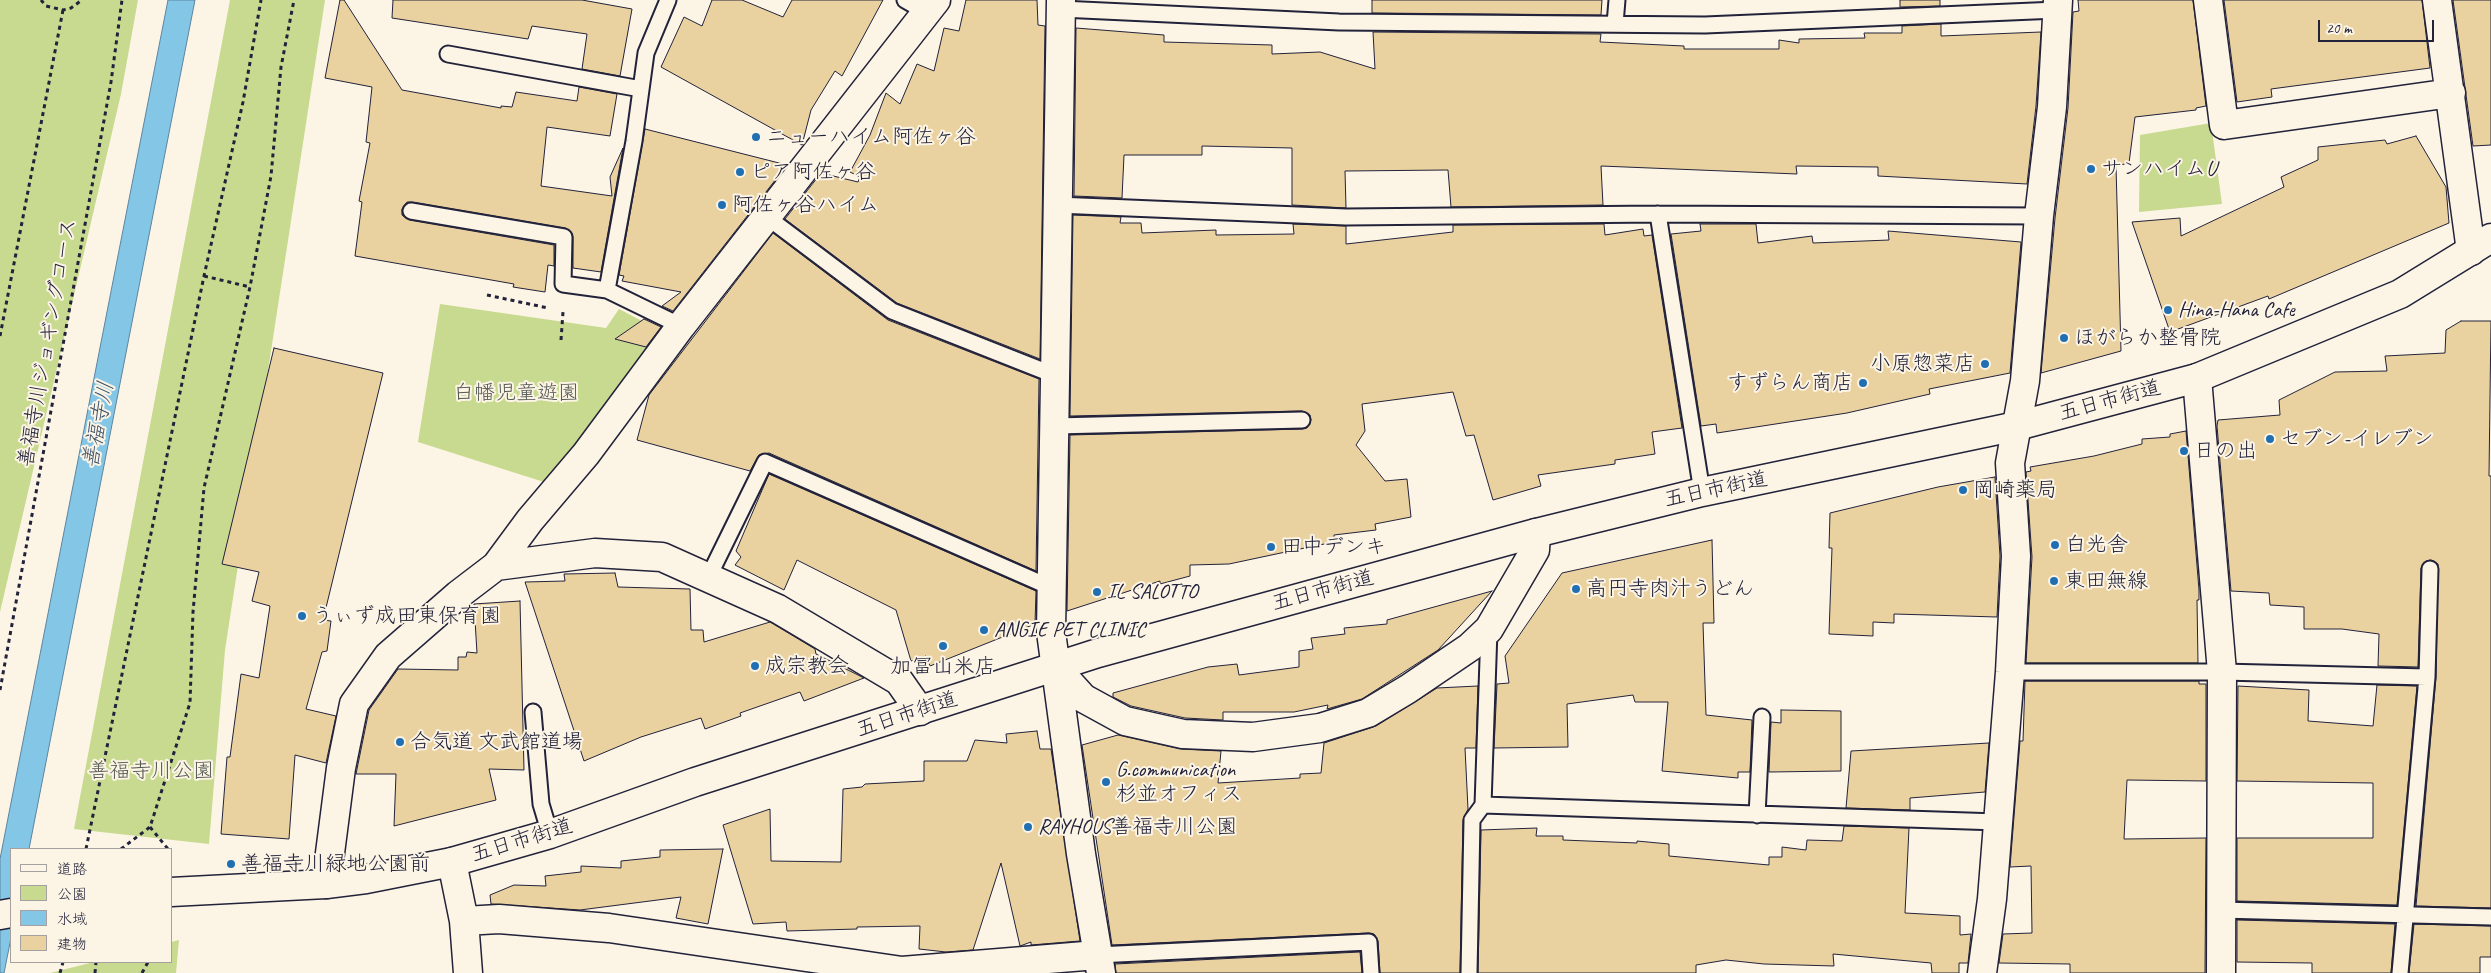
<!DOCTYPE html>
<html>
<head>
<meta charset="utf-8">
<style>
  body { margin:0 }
  #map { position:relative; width:2491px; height:973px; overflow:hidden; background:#fcf5e5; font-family:Caveat,"Klee One",sans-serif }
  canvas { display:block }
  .legend { position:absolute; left:10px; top:848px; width:162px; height:115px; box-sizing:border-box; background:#fcf5e5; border:1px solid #a5a1a1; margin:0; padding:6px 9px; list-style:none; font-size:15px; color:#22223b }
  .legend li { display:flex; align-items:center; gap:10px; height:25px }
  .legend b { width:25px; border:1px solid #a5a1a1 }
  .scale { position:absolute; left:2318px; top:20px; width:116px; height:22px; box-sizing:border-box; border:2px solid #22223b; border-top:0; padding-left:6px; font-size:15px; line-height:18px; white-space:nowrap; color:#22223b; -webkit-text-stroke:4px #fcf5e5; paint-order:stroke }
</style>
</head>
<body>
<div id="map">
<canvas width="2491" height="973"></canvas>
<ul class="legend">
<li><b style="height:6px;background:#fcf5e5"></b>道路</li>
<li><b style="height:14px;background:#c8da8f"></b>公園</li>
<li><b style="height:14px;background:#84c6e5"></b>水域</li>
<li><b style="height:14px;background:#ead1a0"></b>建物</li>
</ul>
<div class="scale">20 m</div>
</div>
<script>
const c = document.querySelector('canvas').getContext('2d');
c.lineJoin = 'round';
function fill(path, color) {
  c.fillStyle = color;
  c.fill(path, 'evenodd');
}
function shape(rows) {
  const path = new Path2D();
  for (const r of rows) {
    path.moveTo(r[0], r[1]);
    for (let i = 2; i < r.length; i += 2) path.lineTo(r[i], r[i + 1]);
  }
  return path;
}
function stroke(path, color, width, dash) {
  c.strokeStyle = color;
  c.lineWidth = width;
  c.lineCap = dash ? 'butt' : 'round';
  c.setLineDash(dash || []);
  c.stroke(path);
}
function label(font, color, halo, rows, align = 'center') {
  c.font = font + ' Caveat,"Klee One",sans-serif';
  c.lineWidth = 4;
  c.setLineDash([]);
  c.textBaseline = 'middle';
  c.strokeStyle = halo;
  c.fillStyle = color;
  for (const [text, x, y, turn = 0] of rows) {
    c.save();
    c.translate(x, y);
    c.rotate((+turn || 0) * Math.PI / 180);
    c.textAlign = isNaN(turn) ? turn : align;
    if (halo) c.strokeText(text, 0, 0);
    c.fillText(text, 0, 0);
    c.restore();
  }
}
const green = shape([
  [0,0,138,0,121,94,0,612],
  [230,0,325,0,225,650,209,844,74,829],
  [2211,123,2222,204,2139,212,2140,135],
  [440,304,606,328,619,309,663,332,547,483,418,442],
  [179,940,176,973,50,973,94,962,171,962,171,942]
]);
const water = shape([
  [168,0,195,0,29,849,11,849,11,938,4,973,0,973,0,859,168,0]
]);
const building = shape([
  [340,0,344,0,402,90,501,108,501,106,512,107,516,92,577,101,579,87,617,94,610,136,547,127,541,186,612,196,610,177,623,148,601,272,573,268,573,237,572,233,566,228,413,202,407,202,402,209,402,215,409,220,554,245,554,266,548,265,545,292,513,287,514,284,355,256,362,202,359,201,370,143,366,142,372,87,325,78,340,0],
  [393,0,582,0,632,9,620,76,582,69,587,34,532,26,528,39,392,18,393,0],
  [712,0,742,0,783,17,792,0,883,0,842,76,835,71,811,110,802,145,661,67,684,17,702,26,712,0],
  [966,0,1037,0,1038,25,1045,26,1040,359,897,303,785,219,821,173,858,182,860,177,850,172,870,135,886,93,900,104,917,64,934,71,944,28,959,31,966,0],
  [1372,0,1602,0,1601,15,1372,13,1372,0],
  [1900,0,1940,0,1940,6,1900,7,1900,0],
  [2078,0,2193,0,2206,106,2196,108,2196,110,2135,117,2129,163,2116,166,2121,351,2041,373,2055,218,2068,108,2073,12,2079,11,2078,0],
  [2224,0,2422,0,2430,68,2271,89,2272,97,2237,102,2224,0],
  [2453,0,2491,0,2491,145,2473,146,2453,0],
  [1941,24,1941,36,2041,32,2036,106,2027,184,1878,176,1878,167,1796,166,1797,174,1601,166,1603,205,1451,207,1448,170,1345,171,1346,208,1292,205,1292,148,1202,146,1202,155,1124,155,1122,198,1074,196,1076,28,1164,35,1164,42,1272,45,1272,54,1320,52,1375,69,1373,32,1601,34,1600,42,1684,46,1684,49,1779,49,1779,40,1799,43,1799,39,1865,38,1864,33,1902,33,1902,26,1941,24],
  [645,129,787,165,673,311,662,306,681,292,622,281,624,276,619,275,645,129],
  [2416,136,2446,187,2449,223,2269,299,2268,296,2170,332,2132,222,2180,218,2181,236,2284,187,2281,177,2318,160,2318,147,2385,140,2387,144,2416,136],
  [1073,215,1121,217,1120,223,1141,223,1142,233,1216,230,1216,235,1294,234,1293,224,1346,226,1346,244,1453,232,1453,225,1604,224,1605,235,1643,229,1644,236,1652,235,1682,428,1652,432,1655,454,1615,460,1615,464,1538,475,1541,486,1493,500,1474,435,1466,436,1453,392,1362,404,1365,431,1356,445,1385,481,1407,479,1411,517,1375,524,1376,530,1334,535,1334,542,1295,550,1229,564,1190,565,1190,576,1160,584,1160,581,1067,611,1070,435,1302,429,1307,428,1311,420,1310,415,1302,411,1070,416,1073,215],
  [1700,224,1756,224,1758,243,1812,236,1813,243,1889,240,1888,231,2021,242,2010,373,1929,389,1930,394,1847,413,1717,433,1716,424,1701,426,1671,234,1701,231,1700,224],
  [773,233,888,320,1039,379,1036,571,769,453,759,455,750,471,637,440,649,395,773,233],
  [644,319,661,327,646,347,615,339,644,319],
  [2461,321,2491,321,2489,476,2491,476,2491,908,2416,906,2436,677,2438,564,2431,560,2426,561,2421,568,2418,667,2378,666,2379,634,2342,629,2304,629,2304,607,2270,605,2269,593,2231,591,2217,426,2218,420,2280,415,2279,400,2335,372,2387,371,2385,356,2445,353,2446,330,2461,321],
  [274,348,383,373,323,620,331,621,327,651,322,652,306,709,336,716,326,763,295,755,289,839,221,834,227,757,230,757,241,674,259,678,270,606,252,601,259,572,222,564,274,348],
  [2186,431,2199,590,2199,600,2197,600,2198,663,2026,663,2032,557,2026,472,2031,471,2030,467,2094,456,2142,444,2142,439,2170,437,2170,434,2186,431],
  [769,474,1036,591,1035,624,930,666,926,656,911,661,896,610,797,560,784,590,735,565,741,557,736,551,769,474],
  [1995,477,2000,556,1997,617,1894,614,1894,623,1873,622,1873,636,1829,634,1832,548,1829,548,1830,513,1938,487,1995,477],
  [1712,540,1714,623,1703,623,1706,715,1752,720,1750,772,1738,772,1738,778,1662,771,1668,702,1635,702,1633,695,1567,704,1568,747,1494,748,1497,684,1509,683,1505,656,1562,573,1712,540],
  [615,573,618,587,690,589,691,630,703,630,704,642,770,622,815,649,816,654,864,678,804,701,800,692,740,713,741,716,705,729,701,718,641,737,584,761,525,582,565,581,564,574,615,573],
  [1492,591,1438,650,1362,699,1327,709,1328,705,1294,712,1223,712,1223,720,1185,718,1131,706,1113,697,1113,693,1208,667,1237,664,1239,675,1299,667,1299,651,1313,649,1311,638,1345,634,1344,628,1387,624,1387,620,1492,591],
  [520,601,524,770,489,769,496,800,394,826,396,774,356,774,369,710,398,669,458,670,458,657,466,657,467,652,477,653,474,604,520,601],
  [2025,681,2199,681,2199,684,2206,684,2206,781,2127,780,2124,839,2206,838,2205,973,2070,973,2070,964,1999,963,2003,934,2032,933,2031,866,2010,867,2020,741,2023,741,2025,681],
  [2377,685,2417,686,2397,905,2237,901,2237,838,2373,838,2373,783,2237,781,2238,686,2309,690,2308,721,2373,726,2377,685],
  [1478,686,1476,748,1465,748,1468,809,1463,820,1460,973,1380,973,1378,941,1374,934,1369,933,1112,945,1082,745,1118,735,1180,749,1221,751,1218,783,1300,778,1300,774,1321,773,1324,743,1376,726,1437,688,1478,686],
  [1781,710,1841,711,1841,771,1769,772,1771,722,1781,723,1781,710],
  [1037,731,1040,749,1051,749,1080,941,1031,945,1031,942,1020,946,1001,863,973,950,946,952,919,949,920,926,857,927,857,929,787,931,786,922,753,924,723,825,770,809,771,861,841,862,843,789,862,787,865,784,924,781,924,761,967,761,975,740,1007,743,1006,734,1037,731],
  [1989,743,1985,792,1910,798,1910,810,1846,808,1851,751,1989,743],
  [1844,826,1909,828,1905,913,1960,916,1960,935,1971,934,1968,963,1959,963,1959,973,1932,973,1931,963,1833,954,1834,966,1764,964,1726,960,1696,965,1696,973,1478,973,1481,830,1537,828,1536,836,1563,836,1563,840,1637,843,1637,841,1669,844,1669,856,1769,865,1769,857,1782,857,1782,847,1806,850,1807,840,1842,841,1844,826],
  [723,849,708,924,676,918,681,897,580,910,491,904,490,895,514,885,546,886,545,876,581,872,581,866,621,868,621,861,660,857,660,850,723,849],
  [2237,920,2395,924,2391,973,2312,973,2312,963,2237,962,2237,920],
  [2414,924,2491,926,2491,957,2480,957,2480,973,2409,973,2414,924],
  [1360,952,1362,973,1116,973,1115,964,1360,952]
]);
const path = shape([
  [41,0,46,6,63,10,71,8,82,0],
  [204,276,250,287],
  [487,295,548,308],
  [0,336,63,10],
  [561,340,563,312],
  [0,690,111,82,122,0],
  [150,827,168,849],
  [86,849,204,276,243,102,261,0],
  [121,849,150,827,190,703,193,612,204,488,250,287,271,176,281,67,294,0],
  [60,973,63,962],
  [95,973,96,962],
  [142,973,148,962]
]);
const lane = shape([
  [905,0,926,12],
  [1061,9,1339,22,1705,25,2057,10],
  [1615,24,1617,0],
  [448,54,641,89],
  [1057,205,1346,217,1658,214,2039,216],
  [411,211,564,237,563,284,607,290,681,326],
  [1658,214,1702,492],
  [767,217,892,311,1054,375],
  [607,290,634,141,646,53,668,0],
  [1055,426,1302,420],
  [708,578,765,462,1052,588],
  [2010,672,2222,672,2427,677],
  [533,712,541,804,550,834],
  [1483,805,1489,630],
  [1757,815,1762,717],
  [2220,910,2491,917],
  [1097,955,1369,942,1371,973],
  [1469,973,1472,820,1483,805,1998,822],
  [2400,973,2427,677,2430,569]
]);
const street = shape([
  [1061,0,1051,632,1081,854,1101,973],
  [2208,0,2224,125,2451,93],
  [2437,0,2471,251],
  [2197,378,2222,672,2221,973],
  [496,566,595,553,662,557,778,609,899,681,920,711],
  [1055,667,1083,698,1125,721,1183,734,1253,737,1320,728,1368,713,1408,689,1470,647,1489,629,1535,550,1536,533],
  [452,862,464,921,468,973],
  [326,884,341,768,354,704,388,656,458,595,496,566,530,520,586,454,681,326,936,0],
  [464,921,499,919,609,928,902,971,1097,955],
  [1982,973,1992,899,2010,672,2016,556,2010,463,2025,381,2039,216,2052,107,2058,0]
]);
const primary = shape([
  [171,892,326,884,366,879,452,862,550,834,695,782,1098,653,1536,533,1702,492,2017,426,2197,378,2400,294,2491,238],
  [0,915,11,913]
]);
const markers = [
  [756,137,5,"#1f6fb2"],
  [2091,169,5,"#1f6fb2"],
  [740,172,5,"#1f6fb2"],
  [722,205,5,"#1f6fb2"],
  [2168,310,5,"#1f6fb2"],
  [2064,338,5,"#1f6fb2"],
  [1985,364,5,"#1f6fb2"],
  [1863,383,5,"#1f6fb2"],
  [2270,439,5,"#1f6fb2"],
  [2184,451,5,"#1f6fb2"],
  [1963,490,5,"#1f6fb2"],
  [2055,545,5,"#1f6fb2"],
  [1271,547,5,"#1f6fb2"],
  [2054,581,5,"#1f6fb2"],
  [1576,589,5,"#1f6fb2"],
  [1097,592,5,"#1f6fb2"],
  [302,616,5,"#1f6fb2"],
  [984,630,5,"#1f6fb2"],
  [943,646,5,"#1f6fb2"],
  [755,666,5,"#1f6fb2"],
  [400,742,5,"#1f6fb2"],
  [1106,782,5,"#1f6fb2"],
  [1028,827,5,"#1f6fb2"],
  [231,864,5,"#1f6fb2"]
];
const poiNames = [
  ["ニューハイム阿佐ヶ谷",766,137],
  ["サンハイムU",2101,169],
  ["ピア阿佐ヶ谷",750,172],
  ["阿佐ヶ谷ハイム",732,205],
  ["Hina-Hana Cafe",2178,310],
  ["ほがらか整骨院",2074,338],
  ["小原惣菜店",1975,364,"right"],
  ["すずらん商店",1853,383,"right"],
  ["セブン-イレブン",2280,439],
  ["日の出",2194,451],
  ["岡崎薬局",1973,490],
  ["白光舎",2065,545],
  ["田中デンキ",1281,547],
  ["東田無線",2064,581],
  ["高円寺肉汁うどん",1586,589],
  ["IL SALOTTO",1107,592],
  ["うぃず成田東保育園",312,616],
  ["ANGIE PET CLINIC",994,630],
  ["成宗教会",765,666],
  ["加冨山米店",943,667,"center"],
  ["合気道 文武館道場",410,742],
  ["G.communication",1116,770],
  ["杉並オフィス",1116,794],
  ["RAYHOUS善福寺川公園",1038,827],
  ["善福寺川緑地公園前",241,864]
];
const streetNames = [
  ["善福寺川ジョギングコース",48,343,-80],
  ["五日市街道",2110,401,-15],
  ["五日市街道",1716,490,-12],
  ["五日市街道",1323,591,-15],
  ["五日市街道",907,715,-18],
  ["五日市街道",522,841,-17]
];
const parkNames = [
  ["白幡児童遊園",516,393],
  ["善福寺川公園",151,771]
];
const waterNames = [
  ["善福寺川",99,425,-79]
];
fill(green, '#c8da8f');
fill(water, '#84c6e5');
stroke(water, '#5d84a1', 1);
fill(building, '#ead1a0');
stroke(building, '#22223b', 1);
stroke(lane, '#22223b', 19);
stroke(street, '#22223b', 31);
stroke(primary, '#22223b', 31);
stroke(path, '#22223b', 3, [4, 4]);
stroke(lane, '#fcf5e5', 15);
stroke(street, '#fcf5e5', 28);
stroke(primary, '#fcf5e5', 28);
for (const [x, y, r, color] of markers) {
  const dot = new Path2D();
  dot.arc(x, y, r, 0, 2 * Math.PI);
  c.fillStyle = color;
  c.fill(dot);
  stroke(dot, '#fcf5e5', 2);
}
label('21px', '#22223b', '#fcf5e5', poiNames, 'left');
label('21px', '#22223b', '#fcf5e5', streetNames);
label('21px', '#545954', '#fcf5e5', parkNames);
label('italic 22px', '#3f536e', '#fcf5e5', waterNames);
</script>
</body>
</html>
